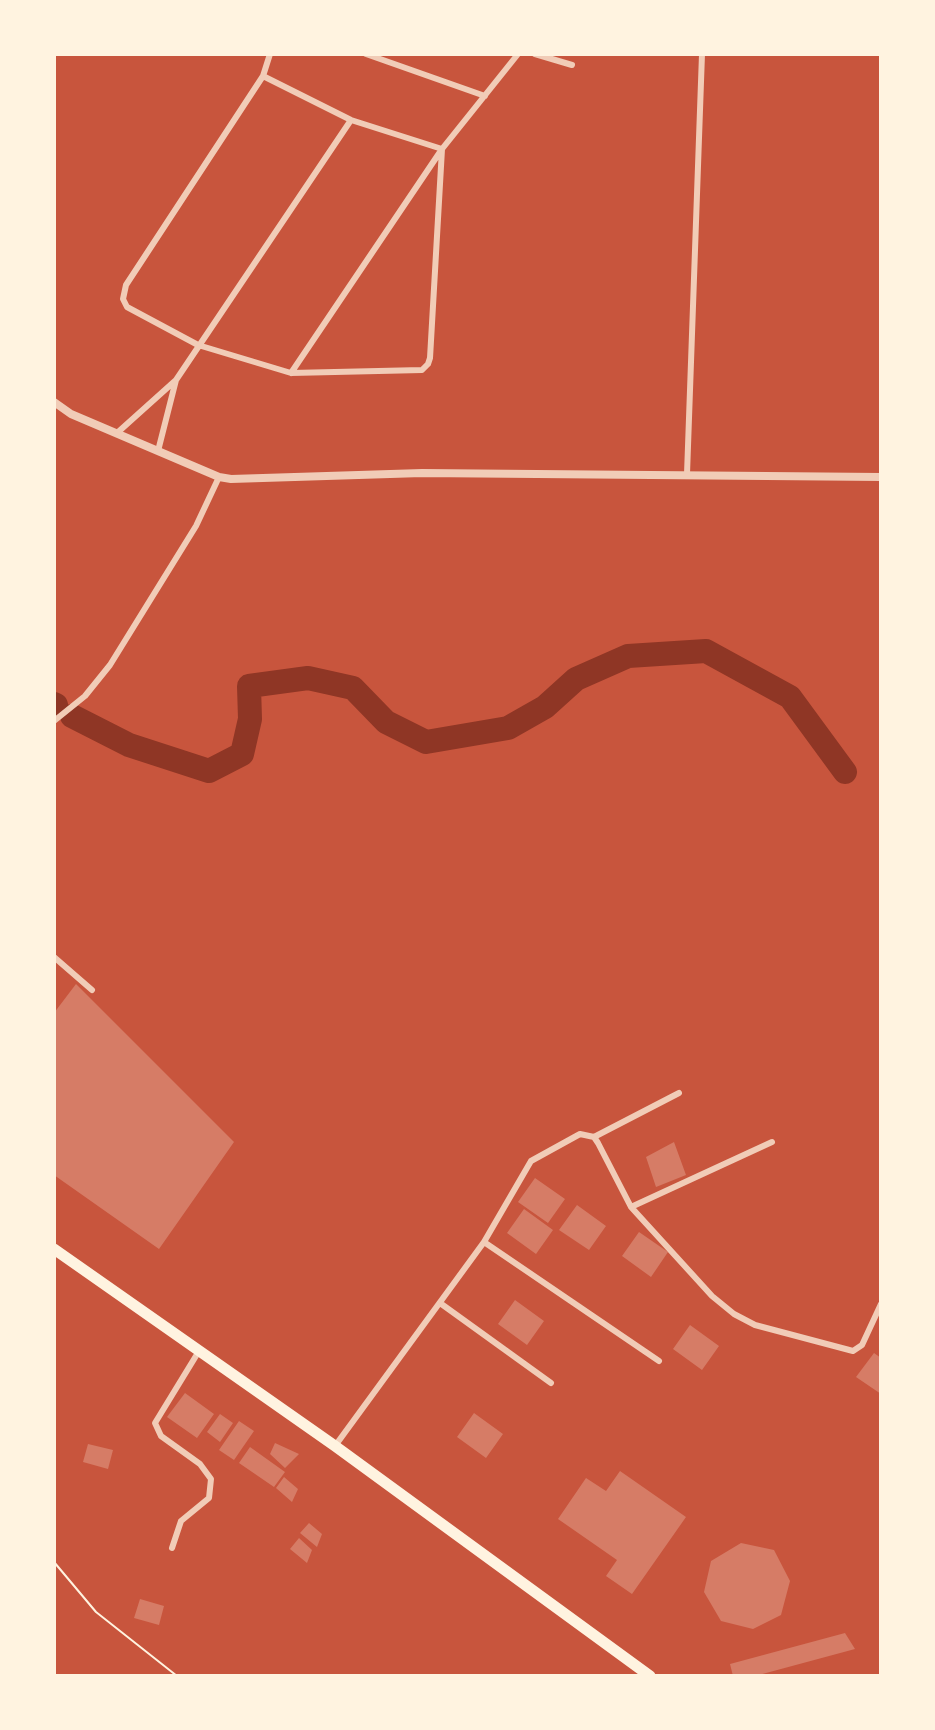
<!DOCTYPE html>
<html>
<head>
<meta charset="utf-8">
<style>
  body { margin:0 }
  #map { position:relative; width:935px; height:1730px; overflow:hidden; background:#c8553d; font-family:"Exo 2",sans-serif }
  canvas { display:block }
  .frame { position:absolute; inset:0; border:56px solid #fff3e0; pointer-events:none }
</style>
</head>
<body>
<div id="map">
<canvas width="935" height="1730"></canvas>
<div class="frame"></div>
</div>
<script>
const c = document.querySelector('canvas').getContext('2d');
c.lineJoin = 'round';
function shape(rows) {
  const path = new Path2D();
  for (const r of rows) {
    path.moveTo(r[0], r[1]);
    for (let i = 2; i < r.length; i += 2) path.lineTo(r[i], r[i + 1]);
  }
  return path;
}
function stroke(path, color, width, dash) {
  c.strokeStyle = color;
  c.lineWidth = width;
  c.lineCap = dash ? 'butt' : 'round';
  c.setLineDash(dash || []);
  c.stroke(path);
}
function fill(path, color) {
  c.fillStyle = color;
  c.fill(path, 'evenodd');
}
const river = shape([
  [54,704,56,705],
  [72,716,129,745,209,771,242,754,250,719,249,686,308,678,353,688,386,722,426,742,508,728,545,707,576,679,628,656,706,651,790,697,845,772]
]);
const building = shape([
  [76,984,234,1142,159,1249,54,1175,54,1013],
  [674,1142,686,1175,656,1187,646,1157],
  [535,1178,565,1199,548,1223,518,1202],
  [577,1205,606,1226,589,1250,559,1230],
  [524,1209,553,1230,536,1254,507,1233],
  [639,1232,668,1252,651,1277,622,1256],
  [515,1300,544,1321,527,1345,498,1324],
  [690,1325,719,1346,702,1370,673,1349],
  [874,1353,881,1358,881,1394,856,1377],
  [185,1393,214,1414,197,1438,167,1417],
  [474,1413,503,1434,486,1458,457,1437],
  [220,1414,233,1423,220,1442,207,1432],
  [239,1421,254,1431,234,1460,219,1450],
  [275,1443,299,1454,285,1468,270,1454],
  [88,1444,113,1450,108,1469,83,1462],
  [250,1447,285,1472,274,1487,239,1463],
  [620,1471,686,1517,632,1594,606,1576,617,1560,558,1519,586,1478,606,1491],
  [284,1477,298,1489,292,1502,276,1488],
  [309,1523,322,1534,317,1547,300,1533],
  [299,1538,312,1550,307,1563,290,1549],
  [741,1543,774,1550,790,1581,781,1615,753,1629,721,1621,704,1592,711,1561],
  [140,1599,164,1606,159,1625,134,1618],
  [845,1633,855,1649,755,1676,733,1676,730,1664]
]);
const path = shape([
  [54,1562,96,1612,177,1676]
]);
const minor = shape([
  [366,54,485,96],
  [535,54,572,65],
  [263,76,351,120,442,149,430,358,428,364,422,370,291,373,198,345,127,307,123,299,126,285,263,76,270,54],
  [291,373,442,149,518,54],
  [117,433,176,380,351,120],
  [158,451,176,380],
  [687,474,702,54],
  [54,721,85,696,110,665,196,526,219,477],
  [54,957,92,990],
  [594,1137,679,1093],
  [631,1207,772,1142],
  [484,1242,659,1361],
  [440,1303,551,1383],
  [335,1446,484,1242,531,1161,580,1134,594,1137,598,1143,631,1207,712,1296,734,1314,755,1325,853,1351,862,1345,881,1304],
  [172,1548,181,1521,209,1498,211,1479,200,1464,161,1436,155,1423,199,1351]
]);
const tertiary = shape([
  [54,402,71,414,219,477,231,479,422,473,881,477]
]);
const trunk = shape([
  [54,1249,335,1446,650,1676]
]);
stroke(river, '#8f3625', 24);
fill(building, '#d67c66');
stroke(path, '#fff3e0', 2);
stroke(minor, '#f1ccb7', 6);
stroke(tertiary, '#f1ccb7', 8);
stroke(trunk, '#fff3e0', 11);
</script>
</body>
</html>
